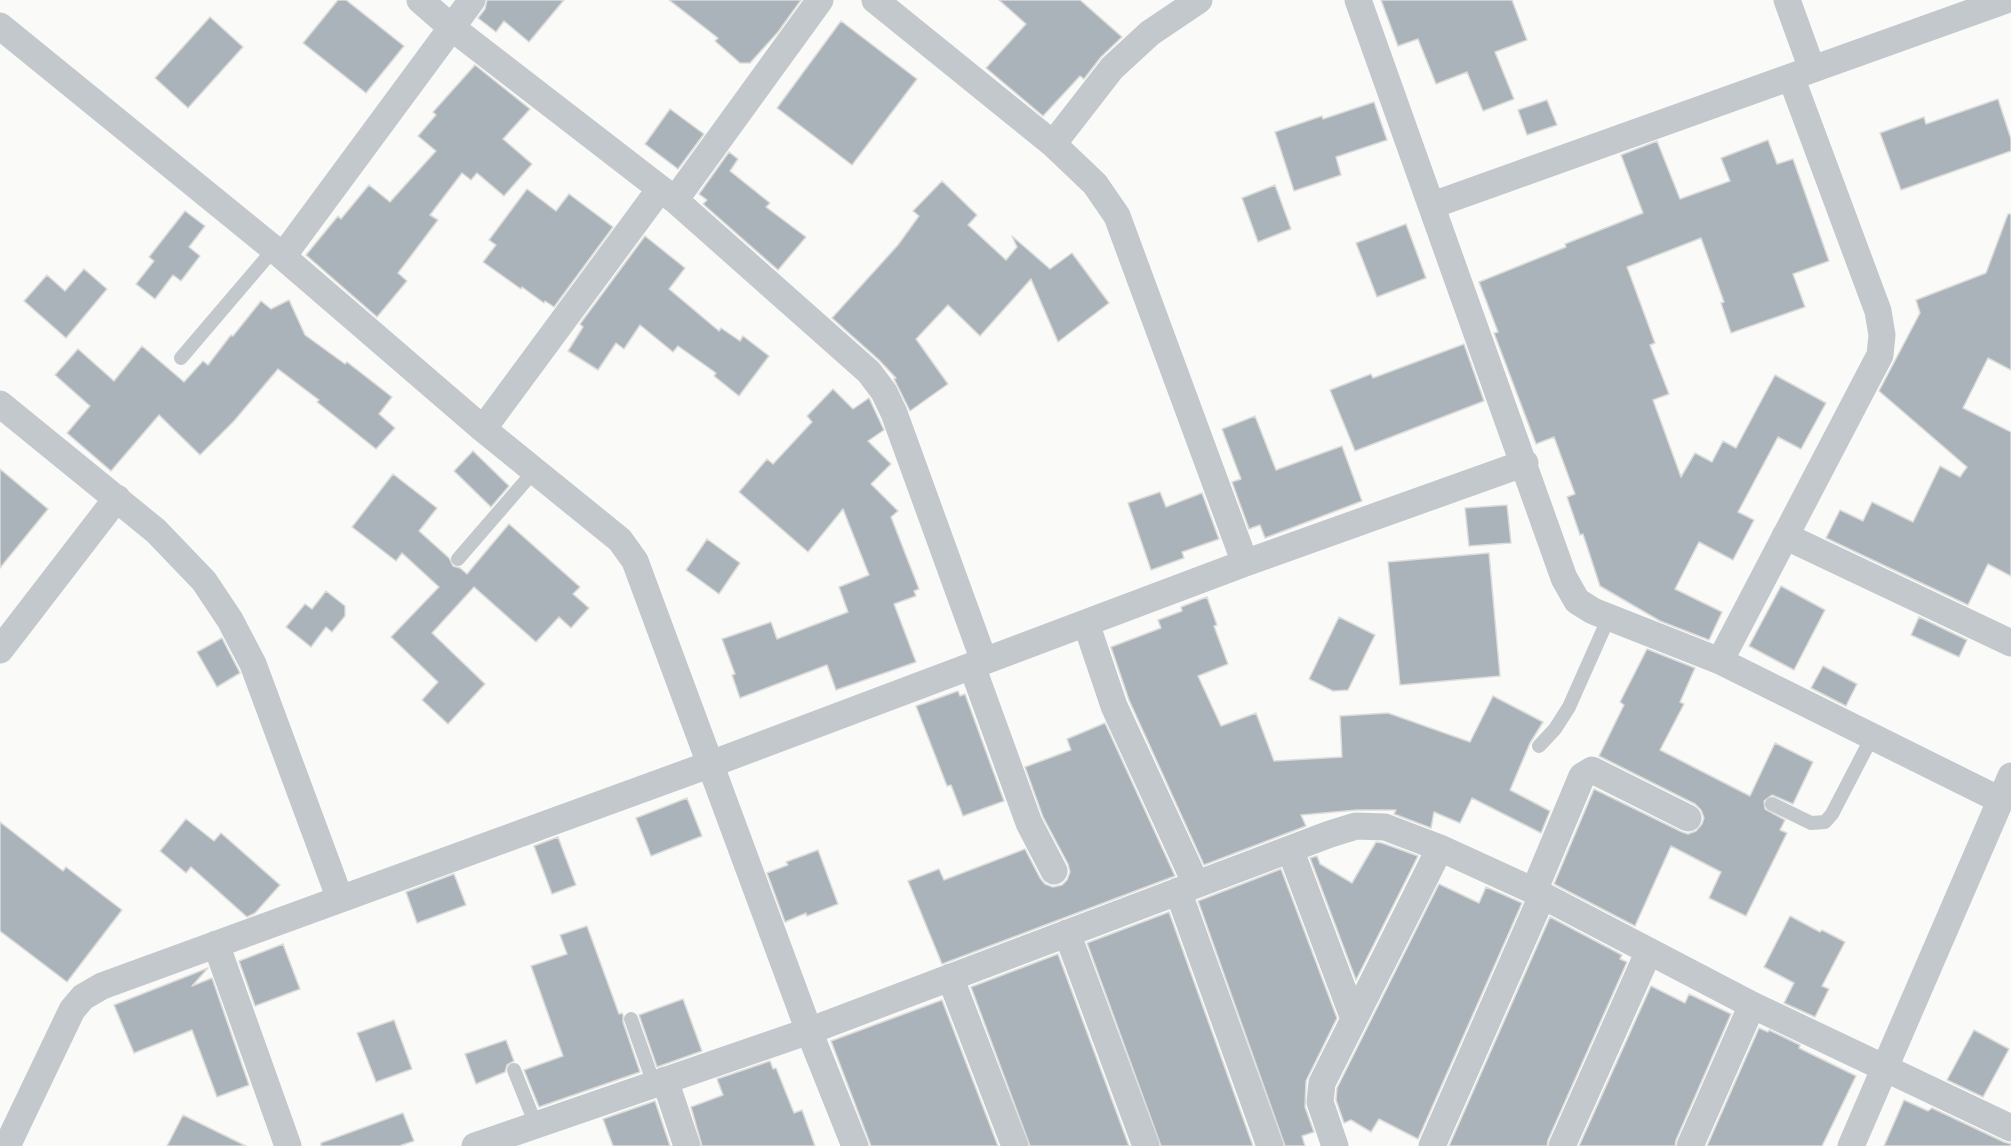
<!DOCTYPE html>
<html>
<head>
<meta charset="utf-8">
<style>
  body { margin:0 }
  canvas { display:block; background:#fafaf8 }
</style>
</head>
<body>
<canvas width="2011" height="1146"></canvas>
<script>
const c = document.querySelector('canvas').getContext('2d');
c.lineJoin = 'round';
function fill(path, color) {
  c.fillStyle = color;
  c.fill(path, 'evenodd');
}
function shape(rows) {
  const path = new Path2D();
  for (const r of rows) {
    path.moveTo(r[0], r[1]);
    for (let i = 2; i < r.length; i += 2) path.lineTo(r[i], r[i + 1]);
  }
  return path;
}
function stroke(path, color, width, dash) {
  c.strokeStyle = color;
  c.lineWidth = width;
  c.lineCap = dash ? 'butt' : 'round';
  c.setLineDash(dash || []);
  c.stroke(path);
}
const building = shape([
  [338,0,346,0,404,46,366,93,303,43,338,0],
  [487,0,564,0,529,42,504,21,496,32,478,18,485,9,487,0],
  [669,0,801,0,778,32,750,63,740,63,715,41,718,38,669,0],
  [999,0,1080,0,1122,37,1101,57,1084,79,1080,76,1043,116,986,68,1026,24,999,0],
  [1381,0,1512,0,1527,40,1495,52,1514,99,1483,111,1467,72,1436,84,1418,39,1398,46,1381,0],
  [210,17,243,47,188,108,155,78,210,17],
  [841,21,917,79,852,165,777,108,841,21],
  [475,65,530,109,503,139,532,164,504,196,477,173,471,180,462,173,430,215,438,220,398,273,407,281,377,317,306,255,338,216,341,219,369,185,390,202,436,151,418,136,436,115,433,112,475,65],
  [1998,99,2011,139,2011,151,1901,190,1880,133,1924,117,1926,124,1998,99],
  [1547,100,1557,125,1527,135,1518,110,1547,100],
  [1374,102,1387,140,1336,157,1341,175,1294,191,1275,132,1322,116,1323,119,1374,102],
  [670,109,704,134,678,169,645,144,670,109],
  [1768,140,1777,164,1793,159,1829,261,1793,274,1805,307,1731,333,1721,303,1724,302,1701,238,1627,267,1655,343,1650,345,1669,394,1653,400,1681,477,1695,453,1712,462,1723,441,1736,448,1775,375,1826,403,1801,449,1778,437,1738,512,1754,520,1733,560,1699,542,1675,589,1722,612,1709,640,1660,621,1600,586,1583,534,1580,535,1567,497,1575,494,1554,437,1536,444,1494,333,1498,332,1479,282,1566,247,1565,244,1643,213,1621,155,1657,141,1680,199,1730,181,1721,158,1768,140],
  [729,152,738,159,730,171,770,203,766,207,806,237,778,270,703,204,707,200,699,194,729,152],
  [942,181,977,215,968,225,1006,260,1017,247,1012,236,1050,269,1072,253,1109,303,1058,342,1031,279,980,336,948,305,916,339,948,384,910,411,894,379,896,378,879,360,832,318,898,245,919,216,913,211,942,181],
  [1275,185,1291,229,1258,242,1242,198,1275,185],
  [527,189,556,211,569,194,613,227,554,307,545,301,544,303,522,287,521,289,483,262,496,245,489,240,527,189],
  [185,211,205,226,189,247,200,256,181,281,173,275,155,299,136,284,154,261,149,257,185,211],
  [2008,214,2011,214,2011,370,1988,358,1963,408,2011,432,2011,576,1988,564,1968,605,1826,538,1840,510,1863,521,1872,502,1913,522,1940,466,1960,477,1967,467,1879,391,1920,313,1916,300,1986,273,2008,214],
  [1406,224,1426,278,1377,297,1356,243,1406,224],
  [645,236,685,268,669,289,719,331,721,328,740,341,743,336,769,356,739,396,714,376,716,373,678,346,673,352,640,325,624,349,616,343,598,370,568,351,583,327,580,324,645,236],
  [84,269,107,289,66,338,24,301,47,275,65,291,84,269],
  [289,300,305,335,345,364,347,362,392,397,379,414,395,428,376,449,317,402,319,400,278,369,234,421,200,455,159,415,111,471,67,433,90,406,55,375,78,349,114,381,142,346,184,382,203,361,208,365,231,335,233,336,261,301,271,309,289,300],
  [1464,344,1484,401,1355,451,1330,390,1371,374,1373,378,1464,344],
  [833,389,853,409,869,398,884,430,868,441,891,464,871,484,898,511,891,517,919,589,914,591,916,596,894,604,916,662,836,690,827,665,740,698,732,675,735,674,722,639,771,622,777,639,848,612,839,587,869,575,843,509,808,552,739,492,767,459,773,464,812,422,807,416,833,389],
  [1255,416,1276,470,1342,446,1362,501,1265,538,1260,525,1249,529,1232,482,1241,479,1222,429,1255,416],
  [473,451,509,486,491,507,454,471,473,451],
  [0,469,48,509,0,568,0,469],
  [393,474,437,508,419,531,449,558,453,566,460,568,467,574,509,524,580,587,573,594,589,608,571,628,559,617,536,642,474,587,432,633,485,684,448,724,422,700,438,682,391,637,439,587,402,553,396,561,352,527,393,474],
  [1160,492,1166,507,1202,493,1219,539,1182,552,1184,558,1151,570,1128,503,1160,492],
  [1507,505,1511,543,1469,546,1465,508,1507,505],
  [707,539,740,563,719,594,686,570,707,539],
  [1489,553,1500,676,1400,685,1388,562,1489,553],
  [1781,586,1825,610,1794,670,1749,646,1781,586],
  [326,591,345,606,345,616,332,632,326,627,311,647,286,627,305,604,312,609,326,591],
  [1207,597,1217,625,1214,626,1228,664,1198,676,1221,726,1256,713,1274,761,1342,757,1340,716,1388,713,1470,742,1493,696,1543,722,1530,743,1510,790,1550,811,1541,833,1472,798,1460,823,1434,812,1431,828,1394,814,1396,810,1357,810,1301,815,1306,826,1204,865,1129,700,1111,647,1161,628,1158,620,1182,611,1181,607,1207,597],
  [1339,617,1375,635,1348,690,1333,691,1309,679,1339,617],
  [1919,617,1967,640,1959,657,1911,635,1919,617],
  [222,638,240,673,217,687,197,652,222,638],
  [1647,649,1695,668,1680,702,1684,704,1660,750,1750,796,1775,743,1813,762,1793,804,1772,795,1764,801,1765,809,1785,820,1780,830,1787,833,1746,916,1709,898,1721,872,1671,846,1635,926,1554,884,1594,789,1682,832,1688,834,1696,831,1702,824,1704,818,1701,810,1695,804,1599,756,1624,705,1620,702,1647,649],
  [1823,666,1857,684,1846,706,1811,688,1823,666],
  [958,691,960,696,965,694,1004,801,963,816,951,785,947,786,916,706,958,691],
  [1105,723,1175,876,942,964,908,881,939,869,944,880,1025,849,1040,878,1045,884,1053,887,1062,885,1067,880,1070,872,1068,864,1043,817,1025,767,1071,750,1067,739,1105,723],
  [687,798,702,836,651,856,636,818,687,798],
  [186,819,214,841,221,833,280,885,255,913,247,917,191,867,186,873,160,851,186,819],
  [0,822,63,871,66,867,122,910,67,982,0,931,0,822],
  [558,837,576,885,552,894,534,846,558,837],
  [1376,842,1382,843,1418,856,1356,980,1310,858,1317,856,1320,864,1352,883,1376,842],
  [818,850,838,904,807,916,806,913,785,922,767,873,788,865,786,862,818,850],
  [1281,869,1337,1018,1306,1081,1305,1107,1314,1132,1302,1136,1305,1146,1285,1146,1198,901,1281,869],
  [454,874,466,905,417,923,406,892,454,874],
  [1439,884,1479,903,1486,887,1522,903,1418,1139,1379,1119,1371,1132,1351,1120,1344,1123,1336,1100,1337,1088,1439,884],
  [1169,912,1253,1146,1161,1146,1087,943,1169,912],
  [1790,916,1820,932,1822,930,1845,942,1822,986,1829,989,1815,1017,1784,1003,1794,983,1764,967,1790,916],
  [1550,917,1622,955,1620,959,1627,962,1548,1140,1547,1146,1449,1146,1550,917],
  [587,926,619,1014,622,1013,623,1015,623,1022,640,1072,539,1107,524,1070,563,1056,531,966,567,954,560,935,587,926],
  [283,944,300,989,255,1006,239,961,283,944],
  [1058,954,1129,1146,1030,1146,971,987,1058,954],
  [208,968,192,986,212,978,249,1085,217,1097,192,1030,134,1053,114,1005,208,968],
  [1651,986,1685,1003,1689,994,1731,1014,1676,1140,1675,1146,1579,1146,1651,986],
  [683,999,702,1051,657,1067,639,1015,683,999],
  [942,1000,998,1146,871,1146,831,1041,942,1000],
  [394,1020,412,1069,376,1082,357,1033,394,1020],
  [1759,1028,1768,1032,1769,1030,1800,1045,1799,1048,1856,1076,1822,1146,1707,1146,1759,1028],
  [1974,1030,2009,1049,1983,1097,1947,1080,1974,1030],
  [506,1040,514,1061,507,1065,505,1072,476,1084,465,1054,506,1040],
  [770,1061,773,1069,776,1068,794,1113,802,1110,815,1146,702,1146,691,1107,723,1095,717,1079,770,1061],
  [1904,1100,1928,1111,1932,1108,2004,1142,2011,1144,2011,1146,1884,1146,1904,1100],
  [655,1101,670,1146,613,1146,603,1119,655,1101],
  [403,1113,414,1141,399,1146,321,1146,321,1143,403,1113],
  [183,1115,246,1146,167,1146,183,1115]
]);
const service = shape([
  [181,358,274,249],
  [458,559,535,470],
  [1539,746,1555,729,1569,707,1609,617],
  [1772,804,1811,823,1825,822,1832,814,1872,737],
  [631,1019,654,1084],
  [514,1070,536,1125]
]);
const minor = shape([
  [420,0,451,27,675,200,869,372,884,392,894,413,984,661],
  [875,0,1053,144,1095,184,1117,216,1245,563],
  [1358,0,1564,578,1577,601,1593,611,1720,661,2000,800],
  [1787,0,1812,69],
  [0,26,274,249,483,429,620,540,635,561,809,1031,855,1146],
  [1053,144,1112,68,1150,33,1199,0],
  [675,200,820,0],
  [1433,205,2006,0],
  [283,256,472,0],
  [0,404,156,531,204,581,230,620,253,664,340,899],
  [483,429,660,189],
  [1785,536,2011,643],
  [1086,623,1114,706,1196,884],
  [0,650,117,498],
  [1720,661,1880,355,1882,335,1878,311,1791,77],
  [972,666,1029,823,1054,871],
  [1290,849,1354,1019],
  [1178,891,1270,1146],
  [1534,891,1582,776,1592,770,1688,818],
  [1067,933,1146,1146],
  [216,944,288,1146],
  [950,977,1015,1146],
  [665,1080,687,1146],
  [7,1146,72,1010,83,997,102,986,711,764,1245,563,1525,463],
  [475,1146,809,1031,1330,834,1356,826,1385,827,1440,848,1534,891,1752,1005,2011,1128],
  [1335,1146,1320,1102,1322,1083,1440,848],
  [1432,1146,1542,896],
  [1562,1146,1649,951],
  [1690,1146,1752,1005],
  [1851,1146,2011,776]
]);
fill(building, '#aab3b9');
stroke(building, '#dcdcda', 1.5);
stroke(service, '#c3c8cc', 14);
stroke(minor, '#c3c8cc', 27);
</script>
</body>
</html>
